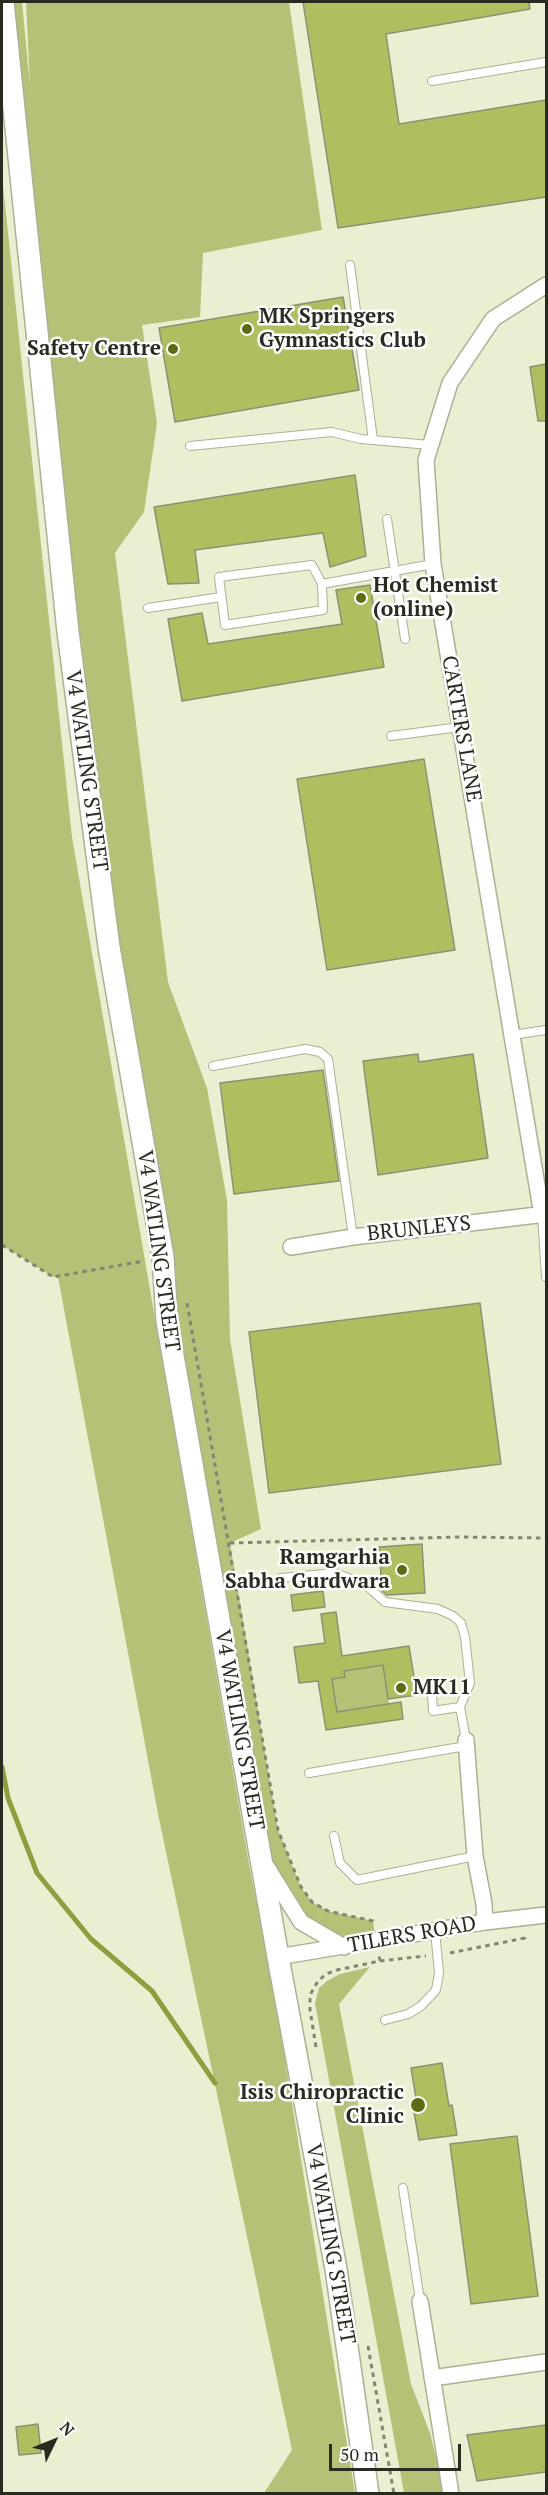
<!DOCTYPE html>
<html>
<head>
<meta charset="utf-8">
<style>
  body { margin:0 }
  #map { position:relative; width:548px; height:2495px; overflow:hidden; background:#e9f0d2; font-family:"PT Serif",serif }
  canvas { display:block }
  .frame { position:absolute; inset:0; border:3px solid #292b20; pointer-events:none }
  .north { position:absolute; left:24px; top:2411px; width:60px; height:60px; -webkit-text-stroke:4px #fff; paint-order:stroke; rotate:47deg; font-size:16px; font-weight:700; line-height:24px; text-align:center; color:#292b20 }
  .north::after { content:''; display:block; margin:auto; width:21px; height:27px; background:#292b20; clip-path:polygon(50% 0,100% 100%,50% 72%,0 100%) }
  .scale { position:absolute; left:329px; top:2444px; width:132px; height:27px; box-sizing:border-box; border:3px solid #292b20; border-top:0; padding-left:8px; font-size:18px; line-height:21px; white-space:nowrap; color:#292b20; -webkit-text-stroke:4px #fff; paint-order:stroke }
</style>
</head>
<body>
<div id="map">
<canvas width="548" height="2495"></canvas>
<div class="frame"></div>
<div class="north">N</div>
<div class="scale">50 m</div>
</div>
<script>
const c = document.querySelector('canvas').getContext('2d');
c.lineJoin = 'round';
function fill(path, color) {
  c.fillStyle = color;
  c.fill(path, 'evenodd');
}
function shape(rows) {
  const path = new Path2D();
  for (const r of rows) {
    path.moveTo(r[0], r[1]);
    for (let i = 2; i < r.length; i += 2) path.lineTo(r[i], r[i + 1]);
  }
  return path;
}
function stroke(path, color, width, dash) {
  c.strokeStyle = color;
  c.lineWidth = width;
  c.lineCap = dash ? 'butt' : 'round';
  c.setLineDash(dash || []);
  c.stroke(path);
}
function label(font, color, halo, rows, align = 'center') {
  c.font = font + ' "PT Serif",serif';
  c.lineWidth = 5;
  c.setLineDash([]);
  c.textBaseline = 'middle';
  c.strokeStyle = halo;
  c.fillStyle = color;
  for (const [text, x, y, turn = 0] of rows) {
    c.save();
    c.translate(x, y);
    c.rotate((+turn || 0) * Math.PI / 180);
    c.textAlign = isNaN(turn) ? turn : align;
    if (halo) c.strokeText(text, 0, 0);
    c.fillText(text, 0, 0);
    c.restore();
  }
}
const green = shape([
  [3,2,22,2,30,86,26,2,289,2,322,230,203,253,200,317,142,325,157,423,144,512,115,553,168,982,207,1088,227,1200,230,1339,261,1529,230,1543,278,1830,301,1887,312,1902,328,1911,373,1921,376,1941,344,1947,301,1922,262,1859,109,947],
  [2,176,72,837,250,1870,271,1973,355,2493,264,2493,292,2450,158,1814,58,1277,53,1277,2,1245],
  [383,1665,389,1704,337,1712,332,1679,345,1677,344,1671],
  [370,1967,339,2004,411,2384,430,2433,445,2493,404,2493,315,2003,319,1988,327,1981,340,1974]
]);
const stream = shape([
  [2,1767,8,1798,37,1873,91,1939,152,1991,215,2083]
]);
const building = shape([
  [303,2,529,2,530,9,386,34,399,124,546,100,546,197,338,228,303,2],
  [343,297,359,390,175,422,159,328,343,297],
  [546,364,546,421,538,421,530,367,546,364],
  [355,475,366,556,330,567,323,533,195,550,199,583,168,584,154,507,355,475],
  [370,585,384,667,182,701,168,619,202,613,208,644,342,624,336,590,370,585],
  [424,759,455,950,327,970,297,779,424,759],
  [418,1054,419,1062,473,1054,488,1158,378,1175,363,1061,418,1054],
  [323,1070,339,1181,234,1194,220,1083,323,1070],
  [480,1303,501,1464,269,1493,249,1332,480,1303],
  [422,1544,425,1593,387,1595,382,1591,379,1547,422,1544],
  [323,1591,325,1607,293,1611,291,1595,323,1591],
  [336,1612,342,1656,409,1646,417,1695,388,1699,383,1665,344,1671,345,1677,332,1679,337,1712,401,1702,403,1719,326,1730,318,1681,299,1683,294,1647,325,1643,321,1614,336,1612],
  [442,2063,449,2106,452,2105,457,2135,419,2140,414,2112,418,2111,411,2068,442,2063],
  [517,2136,538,2296,471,2304,450,2144,517,2136],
  [38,2424,41,2453,19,2455,16,2427,38,2424],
  [546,2425,546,2472,477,2481,467,2435,546,2425]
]);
const path = shape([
  [2,1245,53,1277,144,1261],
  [187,1303,278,1830,301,1887,312,1902,328,1911,373,1921,374,1925],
  [230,1543,459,1537,546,1538],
  [450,1953,525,1938,524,1934],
  [380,1961,426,1956],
  [316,2047,310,2010,310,1995,318,1981,326,1974,337,1970,380,1961,379,1955],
  [368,2346,394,2494]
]);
const lane = shape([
  [432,81,546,62],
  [350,265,373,440],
  [190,446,332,432,361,439,430,445],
  [387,519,405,639],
  [322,584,312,565,219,577,225,625,323,610,322,584,433,564],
  [148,608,221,597],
  [391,736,460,727],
  [512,1035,546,1030],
  [213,1066,305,1049,320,1052,328,1059,353,1237],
  [542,1215,546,1277],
  [281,1578,335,1573,366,1585,385,1602,438,1609,453,1616,461,1623,465,1637,470,1683,460,1707],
  [432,1695,433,1711,460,1707,466,1740],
  [309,1773,466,1746],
  [334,1836,340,1863,357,1880,475,1856],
  [385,2020,408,2014,421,2006,436,1990,439,1973,435,1931],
  [403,2188,420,2301]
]);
const street = shape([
  [542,1215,433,564,426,460,450,383,493,319,546,285],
  [291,1247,353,1237,546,1214],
  [466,1740,475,1856,484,1904,485,1922],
  [265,1864,301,1922,344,1947],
  [278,1957,485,1922,546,1915],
  [420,2301,451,2494],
  [432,2378,546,2362]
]);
const secondary = shape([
  [3,2,68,632,109,947,163,1257,167,1321,278,1957,336,2269,368,2494]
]);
const markers = [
  [247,329,6,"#5f6b13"],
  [173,349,6,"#5f6b13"],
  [361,598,6,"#5f6b13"],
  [402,1570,6,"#5f6b13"],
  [401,1688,6,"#5f6b13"],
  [418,2105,8,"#5f6b13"]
];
const poiNames = [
  ["MK Springers",259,317],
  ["Gymnastics Club",259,341],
  ["Safety Centre",161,349,"right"],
  ["Hot Chemist",373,586],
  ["(online)",373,610],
  ["Ramgarhia",390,1558,"right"],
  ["Sabha Gurdwara",390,1582,"right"],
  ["MK11",413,1688],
  ["Isis Chiropractic",404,2093,"right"],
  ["Clinic",404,2117,"right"]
];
const streetNames = [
  ["CARTERS LANE",461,729,80],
  ["V4 WATLING STREET",86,771,82],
  ["BRUNLEYS",419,1229,-6],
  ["V4 WATLING STREET",158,1251,82],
  ["V4 WATLING STREET",239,1730,80],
  ["TILERS ROAD",412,1935,-10],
  ["V4 WATLING STREET",330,2244,80]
];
fill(green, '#b4c278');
stroke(stream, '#8f9e3e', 5);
fill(building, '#afbf60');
stroke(building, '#8b9175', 1.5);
stroke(lane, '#aab194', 10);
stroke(street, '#aab194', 18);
stroke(secondary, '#aab194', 24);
stroke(path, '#828672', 3, [4.5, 4.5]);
stroke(lane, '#fff', 8);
stroke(street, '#fff', 15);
stroke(secondary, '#fff', 21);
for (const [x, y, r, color] of markers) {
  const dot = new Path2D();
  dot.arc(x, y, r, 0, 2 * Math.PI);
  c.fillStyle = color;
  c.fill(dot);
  stroke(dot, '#fff', 2);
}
label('bold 21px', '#292b20', '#fff', poiNames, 'left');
label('21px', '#292b20', '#fff', streetNames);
</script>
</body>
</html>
